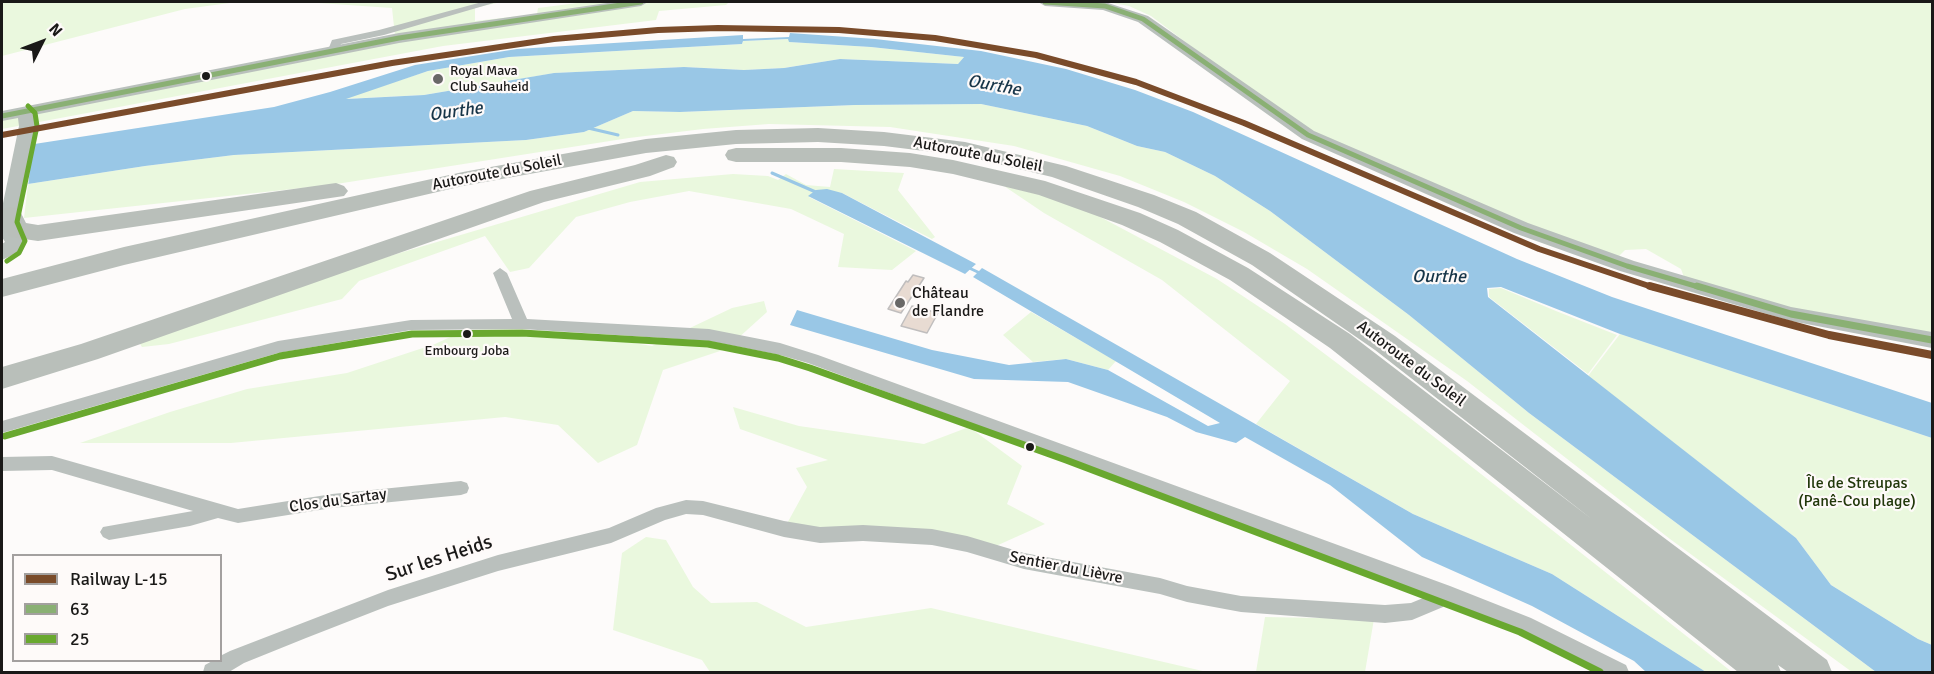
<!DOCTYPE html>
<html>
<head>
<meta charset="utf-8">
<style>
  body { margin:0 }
  #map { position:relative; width:1934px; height:674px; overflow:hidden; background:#fdfbfa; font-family:Signika,sans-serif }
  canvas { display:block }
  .frame { position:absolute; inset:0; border:3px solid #1a1918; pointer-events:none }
  .legend { position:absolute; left:12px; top:554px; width:210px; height:108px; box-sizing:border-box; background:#fefaf9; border:2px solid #a3a09f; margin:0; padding:8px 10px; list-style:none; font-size:18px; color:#1a1918 }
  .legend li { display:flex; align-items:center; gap:12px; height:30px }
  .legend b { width:30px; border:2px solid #a3a09f }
  .north { position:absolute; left:12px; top:12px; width:60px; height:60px; -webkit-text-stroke:4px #fefaf9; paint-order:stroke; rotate:48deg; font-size:16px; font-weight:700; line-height:24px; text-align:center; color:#1a1918 }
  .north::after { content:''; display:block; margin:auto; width:21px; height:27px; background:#1a1918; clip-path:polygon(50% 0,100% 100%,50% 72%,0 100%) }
</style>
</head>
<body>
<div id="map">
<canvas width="1934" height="674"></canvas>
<div class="frame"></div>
<ul class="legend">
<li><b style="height:8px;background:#7a4b2a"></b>Railway L-15</li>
<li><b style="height:8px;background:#8ab074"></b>63</li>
<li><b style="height:8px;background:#69a82f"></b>25</li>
</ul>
<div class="north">N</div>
</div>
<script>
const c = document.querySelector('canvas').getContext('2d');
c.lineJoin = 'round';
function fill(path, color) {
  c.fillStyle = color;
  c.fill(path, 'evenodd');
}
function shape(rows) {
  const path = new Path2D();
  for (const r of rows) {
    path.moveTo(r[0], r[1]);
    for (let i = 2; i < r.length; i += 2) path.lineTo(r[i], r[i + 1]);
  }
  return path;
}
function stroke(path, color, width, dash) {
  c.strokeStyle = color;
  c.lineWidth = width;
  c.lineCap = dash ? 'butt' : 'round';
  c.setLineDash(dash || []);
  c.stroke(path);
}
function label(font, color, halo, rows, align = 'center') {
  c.font = font + ' Signika,sans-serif';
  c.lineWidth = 4.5;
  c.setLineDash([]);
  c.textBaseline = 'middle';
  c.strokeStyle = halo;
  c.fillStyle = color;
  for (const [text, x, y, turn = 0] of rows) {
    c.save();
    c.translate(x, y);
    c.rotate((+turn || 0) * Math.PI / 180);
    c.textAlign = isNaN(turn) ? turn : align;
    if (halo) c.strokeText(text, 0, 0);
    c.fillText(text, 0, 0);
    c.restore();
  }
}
const green = shape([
  [2,2,237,2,185,9,2,56],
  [304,2,501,2,475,8,475,21,537,14,538,8,585,2,729,2,726,5,659,11,656,20,443,46,2,129,2,112,395,36,392,8],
  [1108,2,1932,2,1932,333,1788,309,1685,280,1681,269,1646,249,1625,250,1617,258,1504,220,1313,133,1273,108,1151,16,1129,6],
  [789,39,789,42,871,47,964,57,958,64,840,59,784,68,744,70,684,67,555,73,424,95,343,99,428,71,509,57,742,44,743,41],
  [981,104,1087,126,1137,146,1165,152,1215,176,1270,211,1409,315,1529,413,1876,672,1852,672,1670,539,1467,381,1307,269,1244,232,1184,202,1120,176,1014,146,890,127,769,124,703,129,629,138,330,185,24,218,28,184,145,166,234,155,526,140,584,132,633,111,680,112,855,105],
  [834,169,904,173,898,190,935,237,932,239,842,193,816,190,809,197,916,251,892,270,838,267,844,234,791,209,689,191,630,202,576,217,529,268,510,272,485,236,359,281,342,299,169,344,142,347,138,341,332,273,640,182,733,174,768,176,778,180,786,174,806,185,830,187],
  [1004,186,1074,203,1217,279,1285,324,1410,418,1732,672,1706,672,1552,574,1413,514,1256,424,1290,381,1162,280,1044,213],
  [1501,288,1556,311,1617,335,1588,374,1489,297,1489,289],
  [764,301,767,312,726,349,663,370,637,445,598,463,558,425,505,417,231,443,80,443,170,412,247,389,347,373,435,344,459,333,627,342,652,346,732,308],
  [1031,312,1116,361,1108,370,1066,359,1033,362,1003,335],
  [1620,334,1932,438,1932,645,1918,639,1831,585,1796,538,1588,376],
  [733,407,799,426,924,444,969,427,1022,466,1007,504,1045,524,987,550,784,529,807,487,796,468,828,460,740,429],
  [646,537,666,540,693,587,711,603,757,602,806,627,931,608,1207,672,710,672,702,660,613,630,622,553],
  [1265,617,1374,619,1365,672,1256,672]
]);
const water = shape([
  [790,33,875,39,981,51,1066,69,1135,90,1193,112,1517,259,1612,297,1932,403,1932,438,1620,334,1501,287,1487,288,1488,297,1796,538,1831,585,1918,639,1932,645,1932,672,1876,672,1529,413,1409,315,1270,211,1215,176,1165,152,1137,146,1087,126,981,104,855,105,680,112,633,111,584,132,526,140,234,155,145,166,2,188,2,149,274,107,330,92,415,65,517,49,743,35,743,39,789,37],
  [788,39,789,42,871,47,964,57,958,64,840,59,784,68,744,70,684,67,554,73,424,95,346,99,428,71,509,57,742,44,743,41],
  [827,189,842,193,976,264,965,274,808,196,816,190],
  [982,268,1413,514,1552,574,1706,672,1646,672,1634,661,1532,606,1422,557,1330,485,1245,437,1236,443,1196,432,1167,417,1068,382,974,379,790,325,797,310,932,350,1009,365,1066,359,1108,370,1208,426,1220,423,973,277]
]);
const pier = shape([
  [33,140,28,187,2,191,2,146]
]);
const stream = shape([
  [588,128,618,135],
  [772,173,818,193],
  [967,267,982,274]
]);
const building = shape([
  [913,275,924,278,901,313,888,309,906,281,908,282,913,275],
  [912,306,938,313,927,333,901,326,912,306]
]);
const minor = shape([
  [482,2,497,2,384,35,341,44,338,52,330,52,328,50,332,40,379,30,482,2],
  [500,268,507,273,527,319,709,329,780,343,818,355,1450,586,1531,618,1626,665,1629,672,1600,672,1517,630,1446,603,1443,607,1412,620,1385,623,1241,612,1187,602,1160,594,1024,569,967,552,932,545,863,541,820,543,784,537,703,515,686,514,665,520,611,543,498,571,388,606,306,638,244,663,229,672,203,672,205,665,214,660,220,660,220,656,230,651,388,590,498,555,609,528,656,508,686,500,703,501,784,521,820,527,863,525,932,529,967,536,1024,553,1160,578,1187,586,1241,596,1385,605,1411,603,1428,596,1063,457,808,363,780,355,709,341,522,329,411,330,278,353,2,433,2,421,278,341,411,320,512,319,493,273,500,268],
  [52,456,238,509,332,494,461,481,467,483,469,488,467,493,461,495,332,508,238,523,218,518,190,526,109,540,103,537,100,532,103,527,193,511,52,470,2,471,2,457,52,456]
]);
const secondary = shape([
  [614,2,648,2,641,6,399,43,34,115,37,126,17,222,20,234,26,240,19,252,2,260,2,244,5,242,2,237,2,208,19,126,18,118,2,121,2,111,399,33,614,2],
  [1038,2,1105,2,1148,16,1314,131,1528,223,1634,261,1791,307,1932,332,1932,348,1791,321,1620,271,1514,233,1302,139,1138,22,1103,10,1045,6,1038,2]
]);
const motorway = shape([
  [818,128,884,132,965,142,1066,166,1154,195,1196,212,1270,253,1395,336,1827,660,1832,672,1788,672,1778,665,1781,672,1738,672,1330,348,1230,280,1160,242,1122,225,1039,195,953,174,910,167,841,162,736,162,728,160,725,155,728,150,736,148,841,148,910,153,953,160,1045,181,1140,213,1178,230,1248,268,1350,334,1593,520,1375,350,1252,265,1178,224,1138,207,1052,177,965,156,884,146,818,142,736,144,646,153,463,186,124,265,2,297,2,279,124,247,463,172,646,139,736,130,818,128],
  [666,155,674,157,677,162,674,167,650,176,544,202,98,359,2,389,2,367,81,344,530,191,635,165,666,155],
  [336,183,344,186,348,191,344,196,38,241,10,237,2,225,2,209,10,207,19,209,26,223,38,225,336,183]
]);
const bus1Far1 = shape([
  [1045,2,1105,6,1143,19,1308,135,1521,228,1627,266,1702,288],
  [2,116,399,38,641,2]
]);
const bus1 = shape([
  [1697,286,1791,314,1932,340]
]);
const bus2Far1 = shape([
  [7,261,19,253,25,241,17,222,37,126,35,113,28,106]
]);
const bus2 = shape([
  [5,436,280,356,412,334,522,333,708,344,778,358,810,368,1066,460,1520,632,1600,672]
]);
const rail1Far1 = shape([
  [2,135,392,63,554,39,658,30,718,28,839,30,935,38,1036,55,1136,82,1244,123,1539,249,1655,288]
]);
const rail1 = shape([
  [1650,286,1829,335,1932,355]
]);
const markers = [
  [206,76,5,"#1a1918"],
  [438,79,6,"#696867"],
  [900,303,6,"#696867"],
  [467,334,5,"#1a1918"],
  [1030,447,5,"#1a1918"]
];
const farPoinames = [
  ["Royal Mava",450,71],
  ["Club Sauheid",450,87]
];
const busNames = [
  ["Embourg Joba",467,351]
];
const streetNames = [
  ["Autoroute du Soleil",978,155,11],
  ["Autoroute du Soleil",497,173,-11],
  ["Autoroute du Soleil",1411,364,37],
  ["Clos du Sartay",338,501,-8],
  ["Sentier du Lièvre",1066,568,11]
];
const poiNames = [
  ["Château",912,294],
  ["de Flandre",912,312]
];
const parkNames = [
  ["Île de Streupas",1857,484],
  ["(Panê-Cou plage)",1857,502]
];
const waterNames = [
  ["Ourthe",994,86,10],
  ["Ourthe",456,112,-8],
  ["Ourthe",1439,277]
];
const nearStreetnames = [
  ["Sur les Heids",439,559,-18]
];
fill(green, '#eaf8de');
fill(water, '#99c7e6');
fill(pier, '#fdfbfa');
stroke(stream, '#99c7e6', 3);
fill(building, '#e8dbd2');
stroke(building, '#c0bebe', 1.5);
fill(minor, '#bac0bd');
fill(secondary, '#b9c0bc');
fill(motorway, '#b9bfba');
stroke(bus1Far1, '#8ab074', 5);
stroke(bus1, '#8ab074', 7);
stroke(bus2Far1, '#69a82f', 5);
stroke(bus2, '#69a82f', 7);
stroke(rail1Far1, '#7a4b2a', 6);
stroke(rail1, '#7a4b2a', 8);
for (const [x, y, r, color] of markers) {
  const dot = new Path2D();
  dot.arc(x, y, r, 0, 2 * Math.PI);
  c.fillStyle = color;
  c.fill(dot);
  stroke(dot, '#fefaf9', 2);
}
label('14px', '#1a1918', '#fefaf9', farPoinames, 'left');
label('14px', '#1a1918', '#fefaf9', busNames);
label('16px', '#1a1918', '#fefaf9', streetNames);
label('16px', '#1a1918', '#fefaf9', poiNames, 'left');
label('16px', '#22380b', '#fefaf9', parkNames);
label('italic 18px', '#173548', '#fefaf9', waterNames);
label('20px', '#1a1918', '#fefaf9', nearStreetnames);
</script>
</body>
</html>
